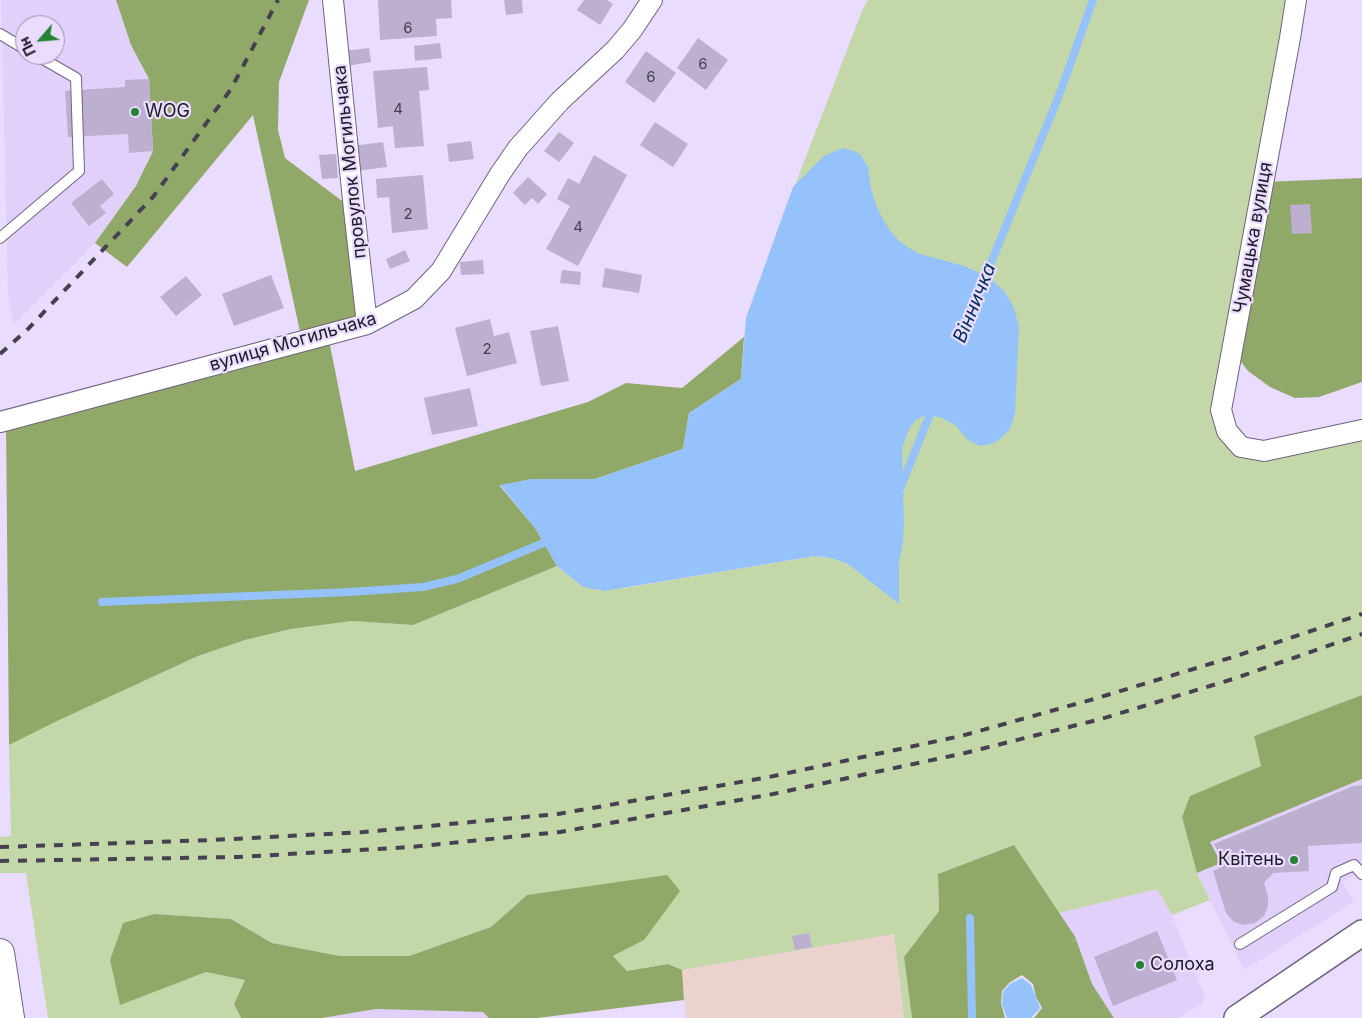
<!DOCTYPE html>
<html>
<head>
<meta charset="utf-8">
<style>
  body { margin:0 }
  #map { position:relative; width:1362px; height:1018px; overflow:hidden; background:#e9dcfe; font-family:Inter,sans-serif }
  canvas { display:block }
  .north { position:absolute; left:15px; top:15px; width:50px; height:50px; box-sizing:border-box; background:#e9dcfe; border:1px solid #988ea7; border-radius:50%; rotate:243deg; font-size:14px; font-weight:700; line-height:20px; text-align:center; color:#1e1925 }
  .north::after { content:''; display:block; margin:auto; width:18px; height:22px; background:#248233; clip-path:polygon(50% 0,100% 100%,50% 72%,0 100%) }
</style>
</head>
<body>
<div id="map">
<canvas width="1362" height="1018"></canvas>
<div class="north">Пн</div>
</div>
<script>
const c = document.querySelector('canvas').getContext('2d');
c.lineJoin = 'round';
function fill(path, color) {
  c.fillStyle = color;
  c.fill(path, 'evenodd');
}
function shape(rows) {
  const path = new Path2D();
  for (const r of rows) {
    path.moveTo(r[0], r[1]);
    for (let i = 2; i < r.length; i += 2) path.lineTo(r[i], r[i + 1]);
  }
  return path;
}
function stroke(path, color, width, dash) {
  c.strokeStyle = color;
  c.lineWidth = width;
  c.lineCap = dash ? 'butt' : 'round';
  c.setLineDash(dash || []);
  c.stroke(path);
}
function label(font, color, halo, rows, align = 'center') {
  c.font = font + ' Inter,sans-serif';
  c.lineWidth = 4.5;
  c.setLineDash([]);
  c.textBaseline = 'middle';
  c.strokeStyle = halo;
  c.fillStyle = color;
  for (const [text, x, y, turn = 0] of rows) {
    c.save();
    c.translate(x, y);
    c.rotate((+turn || 0) * Math.PI / 180);
    c.textAlign = isNaN(turn) ? turn : align;
    if (halo) c.strokeText(text, 0, 0);
    c.fillText(text, 0, 0);
    c.restore();
  }
}
const built = shape([
  [1,0,116,0,131,45,149,79,153,151,136,186,95,243,13,325,8,292],
  [25,25,55,25,55,55,25,55],
  [1362,779,1362,873,1342,881,1354,902,1244,970,1197,873,1208,869,1210,842],
  [1157,889,1172,915,1205,997,1202,1004,1177,1018,1114,1018,1092,984,1076,939,1059,913],
  [376,1009,483,1012,489,1018,322,1018]
]);
const industrial = shape([
  [894,934,904,1018,686,1018,682,970]
]);
const green = shape([
  [868,0,1295,0,1221,410,1241,447,1362,430,1362,695,1254,736,1261,766,1190,796,1182,817,1197,873,1210,900,1172,915,1157,889,1059,913,1014,845,938,874,939,911,904,957,912,1018,904,1018,894,934,682,970,668,964,627,971,613,956,644,940,527,895,491,927,409,956,340,956,272,943,231,919,154,914,123,923,110,960,120,1004,206,972,245,980,234,1004,241,1018,48,1018,26,873,0,873,0,837,11,836,9,745,55,722,198,656,245,640,291,629,352,621,413,625,557,566,583,587,624,588,815,556,831,558,776,235,862,11]
]);
const forest = shape([
  [116,0,309,0,279,82,278,130,285,158,354,210,367,324,328,335,355,471,588,402,626,383,682,388,744,337,741,379,689,413,683,449,595,479,532,479,500,486,535,528,557,566,413,625,352,621,291,629,245,640,198,656,55,722,9,745,6,420,302,341,253,115,127,267,95,243,136,186,153,151,149,79,131,45],
  [1362,178,1362,382,1319,397,1295,398,1270,387,1248,371,1233,351,1264,182],
  [1362,695,1362,779,1210,842,1221,863,1197,873,1182,817,1190,796,1261,766,1254,736],
  [1014,845,1076,938,1071,944,1076,939,1092,984,1114,1018,1034,1018,1042,1008,1036,997,1033,984,1022,975,1009,983,1002,991,1001,1003,1005,1018,912,1018,904,957,939,911,938,874],
  [667,875,680,891,644,940,613,956,627,971,668,964,682,970,684,1000,537,1018,489,1018,483,1012,376,1009,322,1018,241,1018,234,1004,245,980,206,972,120,1005,110,960,123,923,154,914,231,919,272,943,340,956,409,956,491,927,527,895]
]);
const water = shape([
  [842,148,851,150,860,154,868,167,871,189,878,210,889,229,900,242,917,253,964,266,989,277,1005,292,1014,308,1019,327,1015,414,1010,429,999,440,991,444,980,446,968,440,955,425,940,417,924,416,916,420,910,427,902,448,904,522,903,542,899,563,899,604,848,564,831,558,815,556,604,591,583,587,557,566,535,528,500,485,532,479,595,479,683,449,689,413,741,379,746,318,793,187,824,156],
  [1022,978,1031,985,1040,1008,1031,1018,1007,1018,1002,1004,1003,992,1010,984]
]);
const stream = shape([
  [982,285,1060,93,1093,0],
  [900,489,932,409],
  [102,602,350,592,423,587,457,579,553,539],
  [970,918,972,1018]
]);
const building = shape([
  [378,0,451,0,452,18,436,19,437,36,380,40],
  [504,0,522,0,523,13,506,15],
  [584,0,607,0,613,4,600,25,577,10],
  [698,38,728,60,706,90,677,68],
  [440,43,442,58,415,61,414,46],
  [369,48,371,62,347,66,344,51],
  [646,51,676,73,654,103,625,82],
  [427,67,429,90,419,91,424,146,395,148,393,126,378,128,373,71],
  [149,79,153,151,129,153,128,134,68,137,65,91,125,87,125,80],
  [655,122,688,144,673,167,640,145],
  [559,132,574,143,559,162,544,151],
  [471,141,474,159,449,162,447,144],
  [383,142,387,167,356,171,352,146],
  [336,154,338,178,322,179,319,155],
  [594,155,627,175,578,266,546,249,570,206,557,199,568,178,579,184],
  [423,175,428,229,392,233,389,197,377,198,376,179],
  [528,177,547,194,538,204,532,198,525,205,513,193],
  [102,179,114,194,100,206,106,213,89,226,71,203],
  [1310,204,1312,233,1292,234,1290,205],
  [405,250,410,261,390,269,386,259],
  [483,260,484,274,461,275,460,262],
  [605,268,642,275,639,293,602,287],
  [562,270,581,272,580,285,560,283],
  [271,275,284,308,234,326,222,294],
  [186,276,202,295,176,316,160,297],
  [490,319,494,336,509,332,517,363,467,376,455,328],
  [558,326,569,381,541,386,530,331],
  [470,388,478,426,432,435,424,398],
  [1362,785,1362,843,1308,846,1309,871,1273,873,1264,883,1268,896,1268,906,1264,916,1255,923,1242,925,1233,921,1226,913,1213,871,1225,865,1214,844,1353,786],
  [1157,931,1177,980,1113,1006,1094,957],
  [809,933,812,947,795,950,792,936]
]);
const service = shape([
  [0,34,25,49],
  [0,238,79,171,76,78,36,55],
  [1240,944,1332,887,1336,873,1354,865,1362,874]
]);
const minor = shape([
  [333,0,354,210,367,324],
  [1296,0,1290,38,1221,410,1227,431,1241,447,1264,451,1362,430],
  [0,422,367,324,414,299,441,271,500,174,518,148,560,101,615,50,632,30,652,0]
]);
const tertiary = shape([
  [1237,1018,1362,933]
]);
const primary = shape([
  [0,953,10,1018]
]);
const rail = shape([
  [0,354,26,331,153,197,231,89,278,0],
  [0,847,213,840,364,832,558,814,769,777,961,736,1094,699,1233,657,1362,614],
  [0,861,238,857,411,847,560,832,773,794,965,753,1101,719,1233,679,1362,634]
]);
const markers = [
  [135,112,5,"#248233"],
  [1294,860,5,"#248233"],
  [1140,965,5,"#248233"]
];
const numberNames = [
  ["6",408,28],
  ["6",703,64],
  ["6",651,77],
  ["4",398,109],
  ["2",408,214],
  ["4",578,227],
  ["2",487,349]
];
const poiNames = [
  ["WOG",145,112],
  ["Квітень",1284,860,"right"],
  ["Солоха",1150,965]
];
const streetNames = [
  ["провулок Могильчака",350,162,-96],
  ["Чумацька вулиця",1253,238,-80],
  ["вулиця Могильчака",293,342,-16]
];
const waterNames = [
  ["Вінничка",975,303,-68]
];
fill(built, '#e1d1fa');
fill(industrial, '#ecd2cd');
fill(green, '#c4d7a8');
fill(forest, '#90a968');
fill(water, '#95c2fa');
stroke(stream, '#95c2fa', 8);
fill(building, '#bcafd0');
stroke(service, '#6f6381', 12);
stroke(minor, '#6f6381', 22);
stroke(tertiary, '#6f6381', 28);
stroke(primary, '#6f6381', 30);
stroke(service, '#fff', 10);
stroke(minor, '#fff', 20);
stroke(tertiary, '#fff', 25);
stroke(primary, '#fff', 28);
stroke(rail, '#464050', 4, [9, 9]);
for (const [x, y, r, color] of markers) {
  const dot = new Path2D();
  dot.arc(x, y, r, 0, 2 * Math.PI);
  c.fillStyle = color;
  c.fill(dot);
  stroke(dot, '#e9dcfe', 2);
}
label('15px', '#463e50', null, numberNames);
label('18px', '#1e1925', '#e9dcfe', poiNames, 'left');
label('18px', '#1e1925', '#e9dcfe', streetNames);
label('italic 19px', '#002e5e', '#e9dcfe', waterNames);
</script>
</body>
</html>
